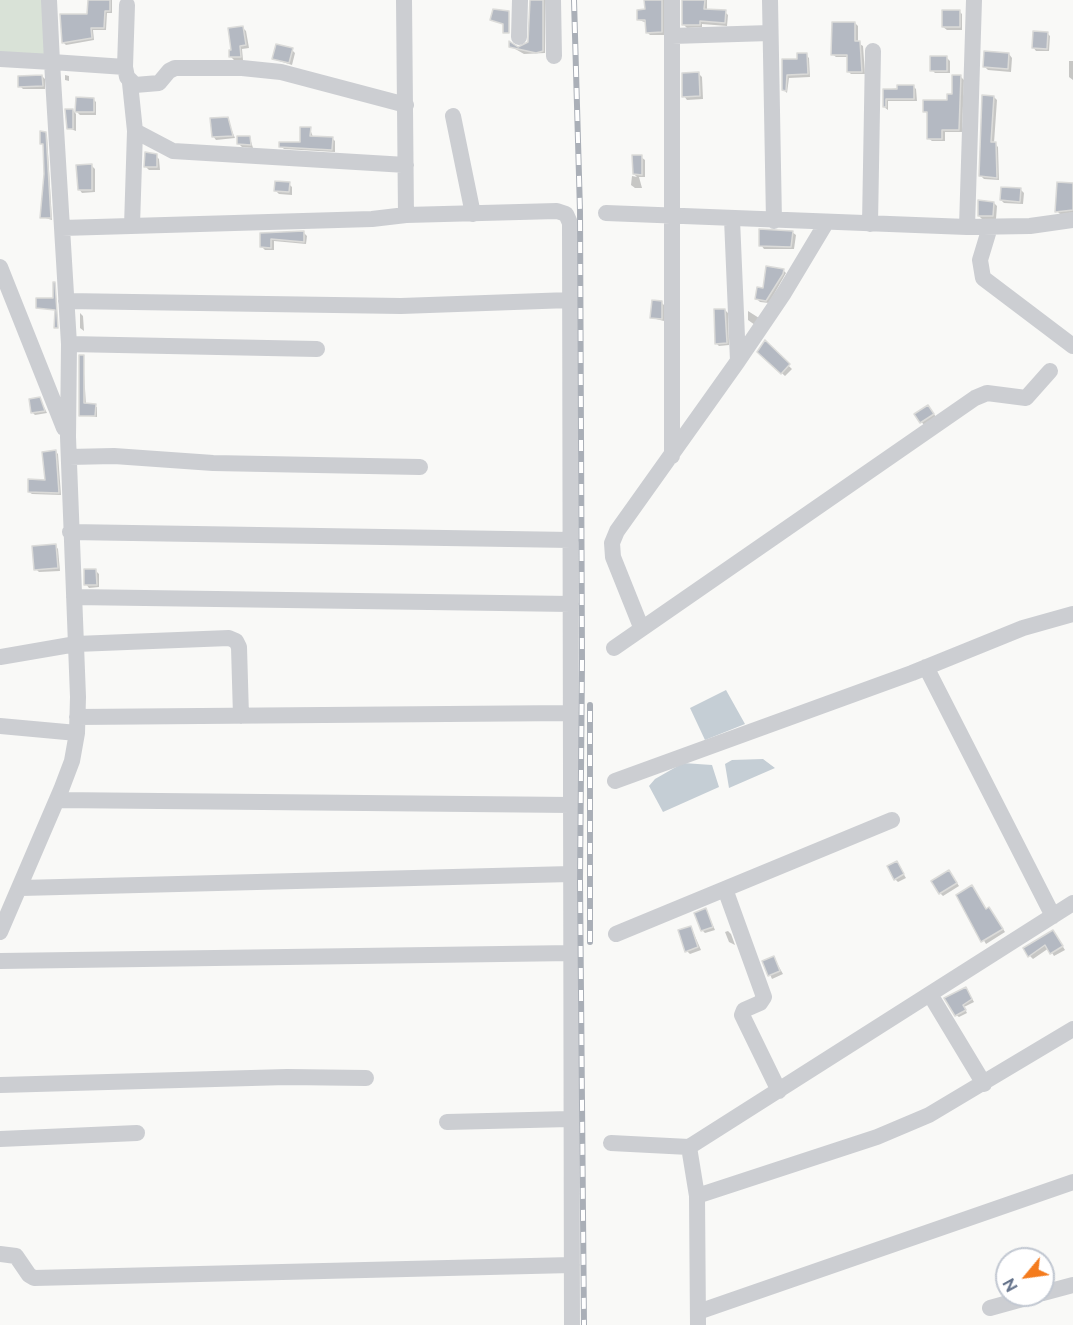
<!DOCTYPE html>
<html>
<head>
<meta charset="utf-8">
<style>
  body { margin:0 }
  #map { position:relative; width:1073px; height:1325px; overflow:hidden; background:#f9f9f7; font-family:Raleway,sans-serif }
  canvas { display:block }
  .north { position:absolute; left:995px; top:1247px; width:60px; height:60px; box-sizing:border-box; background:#fff; border:2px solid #c1c7d1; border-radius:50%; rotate:241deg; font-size:16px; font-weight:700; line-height:24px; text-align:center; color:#65738b }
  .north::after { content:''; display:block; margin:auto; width:21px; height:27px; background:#f47b1d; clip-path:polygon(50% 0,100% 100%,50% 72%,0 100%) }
</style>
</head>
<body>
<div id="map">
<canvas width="1073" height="1325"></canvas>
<div class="north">N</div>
</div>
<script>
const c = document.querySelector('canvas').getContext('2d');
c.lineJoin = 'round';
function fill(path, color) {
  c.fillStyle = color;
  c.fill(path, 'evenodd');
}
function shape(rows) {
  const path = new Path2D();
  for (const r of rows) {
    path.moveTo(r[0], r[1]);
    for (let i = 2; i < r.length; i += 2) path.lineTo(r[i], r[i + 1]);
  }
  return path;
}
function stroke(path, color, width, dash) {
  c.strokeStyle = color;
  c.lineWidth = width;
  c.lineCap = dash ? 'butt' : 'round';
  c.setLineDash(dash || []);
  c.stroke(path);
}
const green = shape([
  [0,0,45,0,48,58,0,56]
]);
const water = shape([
  [726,690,745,724,705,740,690,708],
  [763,759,775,768,729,788,725,764,732,760],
  [683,763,712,765,719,787,663,812,649,786,655,779]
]);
const shadow = shape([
  [89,0,112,0,112,13,107,13,106,30,93,30,94,40,66,45,63,42,89,16],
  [532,0,545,0,545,53,524,54,510,46,511,44,518,49,530,43],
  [646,0,666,0,664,35,650,35,647,32,647,23,639,20,646,11],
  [683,0,707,0,707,11,725,12,728,15,727,26,702,24,702,27,687,28,684,25],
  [959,11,962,14,962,30,947,30,943,27],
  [855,23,858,26,858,43,863,46,865,74,851,74,848,71,848,57,836,57,832,54],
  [243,28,246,31,249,48,242,49,243,60,234,60,231,57],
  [1047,33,1050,36,1049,51,1036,51,1033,47],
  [292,50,295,53,292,65,273,59],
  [1009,54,1012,58,1011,72,988,70,985,67],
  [806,55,809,58,810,77,789,78,787,93,784,90,783,60,799,61],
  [947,58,950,61,950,73,935,73,932,70],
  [1069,61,1073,61,1073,80,1069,77],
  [699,74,702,77,703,99,687,100,684,96],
  [65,75,69,76,69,81,65,80],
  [42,76,45,79,45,89,23,89,20,86],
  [961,77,964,80,962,132,945,132,945,141,932,141,928,138,928,115,925,111,949,101],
  [913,86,916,89,917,101,888,101,888,110,884,107,884,90],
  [994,97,997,100,994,143,998,147,999,180,984,179,981,176],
  [93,99,96,102,96,115,80,115,77,112],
  [73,110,76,114,76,131,68,128],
  [227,119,235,138,216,140,213,136],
  [310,129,313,137,332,138,335,141,335,152,284,149,281,146,301,143],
  [45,133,47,135,52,220,42,217,46,174,45,145,41,143],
  [250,138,253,148,242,147,239,144],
  [156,156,159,159,160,170,149,170,146,167],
  [641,157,645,160,645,177,639,177,642,188,635,188,631,185,632,176,637,177,634,174],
  [92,166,95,169,95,192,82,193,79,189],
  [289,184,292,187,292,195,279,194,276,191],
  [1073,184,1073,215,1062,216,1057,211],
  [1020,189,1024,193,1023,204,1004,203,1001,200],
  [994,203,997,206,996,219,982,219,979,216],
  [792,232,796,235,794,249,764,249,761,245],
  [304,233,307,236,306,244,274,241,274,250,265,250,262,247,262,234],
  [783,270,786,273,769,303,760,302,757,299],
  [661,302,664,305,664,321,652,318],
  [725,310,728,313,729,345,719,346,716,343],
  [748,311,759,318,755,325,748,320],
  [80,313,83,316,84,331,80,328],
  [765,343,792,369,785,376,759,352],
  [83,356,86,405,97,407,97,417,80,415],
  [40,399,47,413,35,415,32,412],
  [931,410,936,417,924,425,916,415],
  [56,452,58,454,61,495,32,494,29,492,47,481],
  [55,545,58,549,60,571,39,572,36,569],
  [96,571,99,574,99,587,89,588,86,584],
  [897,863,906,878,898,882,895,879],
  [952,875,959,886,943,896,940,893],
  [958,896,992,912,1005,932,986,944],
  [706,910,715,930,705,933,702,930],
  [691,927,701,950,690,954,687,951],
  [728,931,731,934,735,945,729,942,725,932],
  [1053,931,1065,950,1054,956,1049,948,1033,959,1030,956],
  [774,958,783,974,772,979,764,961],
  [968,991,974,1002,964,1007,967,1013,959,1017,956,1015]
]);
const building = shape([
  [88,0,110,0,110,11,105,11,104,28,91,28,92,38,62,43,60,14,87,14,88,0],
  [530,0,543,0,543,51,536,53,509,47,509,41,518,47,528,42,530,0],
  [644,0,662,0,662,32,646,33,645,20,637,20,637,10,645,9,644,0],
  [682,0,705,0,704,9,726,10,725,23,700,21,700,25,682,25,682,0],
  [493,9,509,11,509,33,503,33,503,24,490,20,493,9],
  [942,10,960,10,960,27,942,27,942,10],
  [832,22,855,22,855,41,860,41,862,72,847,72,847,55,831,55,832,22],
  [243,26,246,45,240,46,241,57,229,57,229,50,231,50,228,28,243,26],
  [1033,31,1048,32,1047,49,1032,48,1033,31],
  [276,44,293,48,289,63,272,59,276,44],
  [984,51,1009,53,1008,69,983,67,984,51],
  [797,53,807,53,808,74,787,75,786,91,782,90,782,59,797,59,797,53],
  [930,56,947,56,947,71,930,71,930,56],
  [699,72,700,96,682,97,682,73,699,72],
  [42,75,43,86,18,87,18,76,42,75],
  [952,75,961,75,959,130,942,130,942,139,927,139,927,112,923,112,923,100,947,100,947,94,952,94,952,75],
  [897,85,914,85,914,99,886,99,886,107,883,107,883,89,897,89,897,85],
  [982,95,994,96,991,142,996,142,997,178,979,176,982,95],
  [76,97,94,98,94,112,75,112,76,97],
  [65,109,73,109,73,129,67,129,65,109],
  [228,117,233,136,212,137,210,118,228,117],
  [300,127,311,127,310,136,333,137,332,150,279,147,279,142,300,142,300,127],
  [40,131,46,132,51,218,40,218,44,174,43,144,40,144,40,131],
  [237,136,250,136,251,145,237,144,237,136],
  [145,152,157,154,157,167,144,167,145,152],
  [632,155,642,155,642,175,633,174,632,155],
  [92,164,92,190,78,190,76,165,92,164],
  [275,181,290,182,289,192,274,191,275,181],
  [1057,182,1073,183,1073,210,1055,212,1057,182],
  [1001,187,1021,188,1020,202,1000,200,1001,187],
  [978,200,994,202,993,216,978,216,978,200],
  [759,229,793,231,791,247,759,246,759,229],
  [304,231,304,242,271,239,271,248,260,247,260,233,304,231],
  [766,266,784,269,783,274,766,301,755,299,757,287,763,288,766,266],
  [53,282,55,282,58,328,54,328,55,310,36,308,36,298,53,298,53,282],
  [652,300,662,301,662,319,650,318,652,300],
  [714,309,725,309,727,343,715,344,714,309],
  [765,340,790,364,781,374,757,352,765,340],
  [79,355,84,355,84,403,96,404,95,416,79,416,79,355],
  [40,397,45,411,31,413,29,399,40,397],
  [928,405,934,414,920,423,914,414,928,405],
  [56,450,59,493,28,492,28,479,45,480,42,452,56,450],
  [56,544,58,568,34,570,32,546,56,544],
  [84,569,96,569,97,585,84,585,84,569],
  [897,861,904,874,894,880,887,866,897,861],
  [949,870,957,883,939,894,931,881,949,870],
  [972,885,986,909,989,907,1003,929,981,942,956,895,972,885],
  [706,908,713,927,701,931,694,913,706,908],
  [691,926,698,947,685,952,678,930,691,926],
  [1053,930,1063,946,1050,954,1045,945,1028,957,1023,948,1053,930],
  [774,956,780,971,768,976,762,961,774,956],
  [966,987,972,999,963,1005,966,1010,955,1016,944,998,966,987]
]);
const minor = shape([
  [404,0,406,215,557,211,566,214,570,223,572,1325],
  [553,0,554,56],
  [672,0,672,456],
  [770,0,774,221],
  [127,5,125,67,127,77,135,85,159,83,169,71,175,68,242,68,281,72,406,105],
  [672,36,770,33],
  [519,37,520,0],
  [0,59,52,62,49,0],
  [130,83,135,131,132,226],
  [453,116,473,214],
  [135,131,173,151,406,165],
  [606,213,967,227,1030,226,1073,220],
  [732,219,738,361],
  [870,224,873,51],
  [967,227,974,0],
  [990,227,980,260,983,278,1073,346],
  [62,228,372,219,406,215],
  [0,267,64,428],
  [66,301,401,306,570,300],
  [69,344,317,349],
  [69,457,114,456,213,463,420,467],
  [70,532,571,540],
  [74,597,571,604],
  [641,627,613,557,612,543,617,531,738,361,784,293,826,223],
  [614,648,975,398,987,393,1026,398,1050,371],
  [0,657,76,644,229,638,236,641,239,647,241,716],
  [926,667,1053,916],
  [77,717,571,713],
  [0,726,77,733],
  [615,781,912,673,1023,628,1073,614],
  [57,800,571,805],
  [21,888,571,874],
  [725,889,764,997,760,1003,744,1010,742,1015,779,1091],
  [0,932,61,790,72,761,77,733,78,697,68,437,69,344,52,62,125,67],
  [616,934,892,820],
  [0,961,573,953],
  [931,996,984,1084],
  [0,1085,287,1077,366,1078],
  [447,1122,570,1119],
  [0,1139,137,1133],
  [611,1143,689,1147,1073,903],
  [689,1147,697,1196,698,1325],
  [697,1196,877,1137,929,1115,1073,1029],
  [0,1254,16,1256,29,1275,34,1278,572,1265],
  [1043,1293,1073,1285],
  [990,1308,1037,1295],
  [698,1312,1073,1182]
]);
const rail = shape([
  [574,0,580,211,582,661,580,881,584,1325],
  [590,942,590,705]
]);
fill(green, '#d9e2d7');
fill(water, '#c5ced5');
fill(shadow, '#0003');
fill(building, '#b4b9c2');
stroke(building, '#dbdbd9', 1.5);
stroke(minor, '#ccced2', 16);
stroke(rail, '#aaafb7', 6);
stroke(rail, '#fff', 4, [11]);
</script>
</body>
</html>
